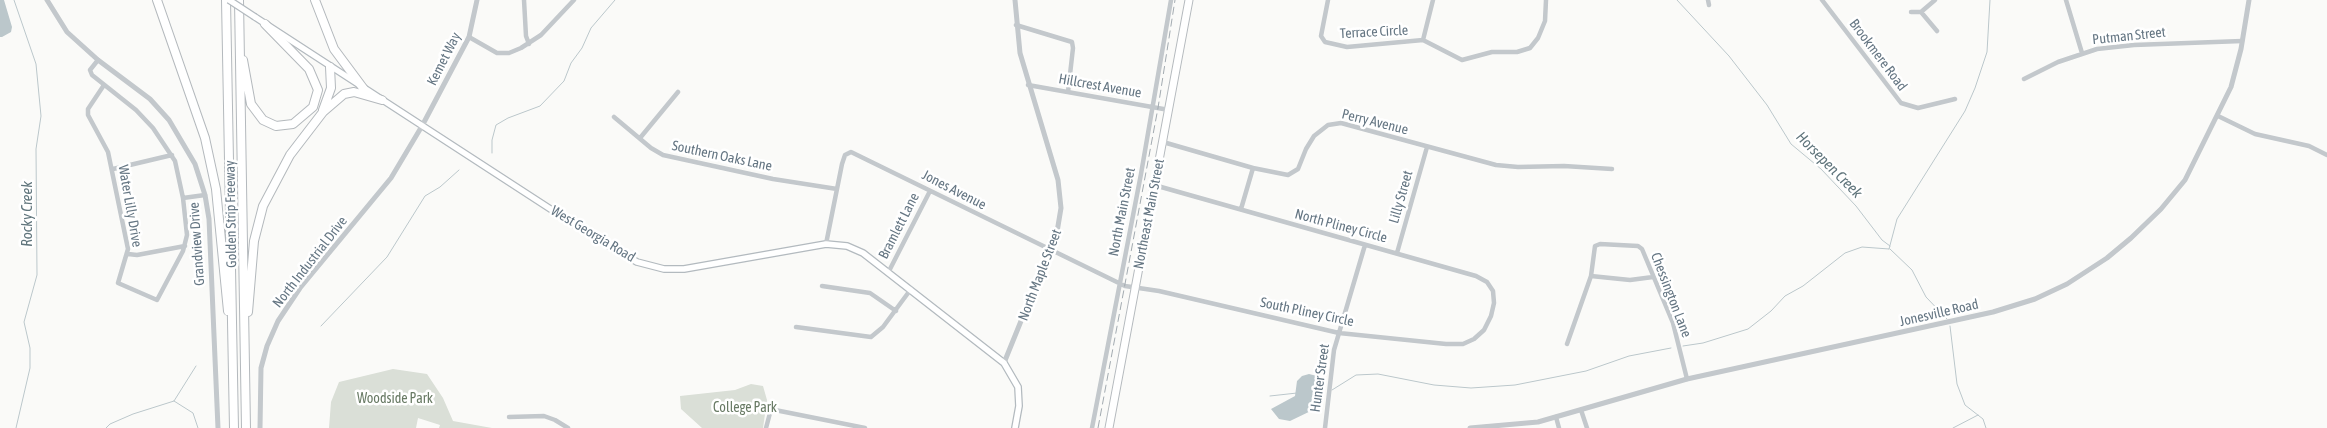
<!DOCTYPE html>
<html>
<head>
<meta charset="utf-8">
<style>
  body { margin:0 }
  canvas { display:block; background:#fafaf8 }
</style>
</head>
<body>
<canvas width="2327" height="428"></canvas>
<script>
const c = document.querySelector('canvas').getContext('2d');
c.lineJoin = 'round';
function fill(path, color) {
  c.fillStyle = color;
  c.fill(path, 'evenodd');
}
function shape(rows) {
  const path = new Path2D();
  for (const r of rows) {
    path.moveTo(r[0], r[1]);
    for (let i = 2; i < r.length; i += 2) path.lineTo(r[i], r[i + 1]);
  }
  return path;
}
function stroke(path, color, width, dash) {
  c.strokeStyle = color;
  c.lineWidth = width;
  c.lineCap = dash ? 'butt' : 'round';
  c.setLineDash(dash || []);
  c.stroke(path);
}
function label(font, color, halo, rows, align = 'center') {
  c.font = font + ' "Asap Condensed",sans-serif';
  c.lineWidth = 5;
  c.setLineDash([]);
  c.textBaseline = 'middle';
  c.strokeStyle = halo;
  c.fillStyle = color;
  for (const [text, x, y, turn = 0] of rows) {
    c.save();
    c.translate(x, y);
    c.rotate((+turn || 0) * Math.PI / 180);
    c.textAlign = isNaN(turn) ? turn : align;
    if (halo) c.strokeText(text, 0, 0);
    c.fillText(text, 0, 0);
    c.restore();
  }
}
const green = shape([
  [393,369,427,374,443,398,453,421,492,428,439,428,440,425,418,418,416,428,329,428,331,402,339,382],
  [751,384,763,386,767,400,763,428,702,428,681,409,680,396,735,390]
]);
const water = shape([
  [0,0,4,0,12,27,11,32,2,37,0,37],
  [1309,374,1317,376,1319,379,1319,401,1317,408,1290,421,1279,419,1271,409,1295,396,1297,381,1302,376]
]);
const stream = shape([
  [14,0,36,64,41,116,36,149,37,275,24,322,30,348,30,368,16,428],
  [1677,0,1729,56,1767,105,1791,144,1821,169,1856,206,1882,240,1890,246],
  [492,153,492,140,496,125,508,118,540,106,564,81,571,63,582,48,591,28,615,0],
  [1889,249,1897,219,1965,111,1975,88,1987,52,1990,0],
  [1890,249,1912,270,1926,297,1947,319],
  [321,326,387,257,425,196,440,187,459,170],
  [1950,326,1957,384,1965,405,1983,419,1986,428],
  [1683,346,1703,343,1748,329,1771,311,1785,296,1803,286,1845,253,1862,247,1889,249],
  [1332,390,1356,375,1378,374,1434,385,1471,388,1515,385,1586,371,1629,356,1671,348],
  [1318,391,1324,390],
  [1270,396,1297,393],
  [174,401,193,413,198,428],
  [106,428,110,424,133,414,174,401,196,366],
  [1953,428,1978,415]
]);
const minor = shape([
  [524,0,526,36,529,44],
  [1328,0,1321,36,1325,42,1347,47,1423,40,1462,60,1492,52,1517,52,1530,48,1538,38,1545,21,1546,0],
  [1708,0,1709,5],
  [1822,0,1901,103,1918,108,1955,99],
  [2066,0,2082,53],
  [1911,12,1921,12,1935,0],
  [1921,12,1937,31],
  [1016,25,1072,42,1073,48,1068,92],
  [469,37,497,53,509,53,521,48,541,35,574,0],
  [1423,40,1433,0],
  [98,60,90,70,92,75,136,110,153,128,175,161,183,198,187,235,183,251,157,300,118,283,128,249,108,152,88,115,88,109,104,85],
  [2024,79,2058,62,2097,49,2134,45,2242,41],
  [1028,85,1169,110],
  [2218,116,2255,134,2309,146,2327,155],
  [614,117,651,148,663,155,773,179,837,189],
  [640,138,678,92],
  [1163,142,1253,168,1288,175,1298,169,1306,149,1314,136,1328,125,1341,123,1496,165,1518,167,1564,166,1612,169],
  [113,169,172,155],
  [183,198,205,195],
  [1241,209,1253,168],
  [826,244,842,164,845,155,851,152,1125,286,1159,291,1339,333,1446,344,1463,344,1474,339,1484,330,1491,316,1494,303,1493,291,1487,282,1476,276,1154,185],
  [1397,253,1427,147],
  [128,254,137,255,185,246],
  [889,271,930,191],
  [1591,276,1630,280,1653,277],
  [822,286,870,293,896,311],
  [796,327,871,337,883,327,911,289],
  [1567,344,1591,276,1595,246,1600,244,1638,246,1642,249,1673,323,1687,379],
  [1581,410,1587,428],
  [509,417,544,416,555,420,568,428],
  [1556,417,1559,428],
  [766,428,770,413,775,410,865,428],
  [1092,428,1141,174,1171,0],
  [1325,428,1334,350,1365,245]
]);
const tertiary = shape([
  [47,0,67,32,98,60,150,99,169,120,195,164,205,195,209,219,218,428],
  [1004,363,1057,232,1061,208,1058,180,1020,53,1015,0],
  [260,428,261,368,267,346,278,321,300,288,391,178,422,126,469,37,477,0],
  [1470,428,1538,422,1687,379,1993,312,2035,299,2067,284,2107,258,2131,238,2161,209,2185,180,2231,87,2241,49,2249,0]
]);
const secondary = shape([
  [255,17,595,238,637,262,664,269,684,269,826,244,847,246,863,253,1004,363,1018,387,1019,406,1015,428]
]);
const primary = shape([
  [1109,428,1189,0]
]);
const motorway = shape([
  [157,0,205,138,216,189,228,311],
  [226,0,234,428],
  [239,0,246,428],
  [315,0,334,49,363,88],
  [243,60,251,104,263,120,276,126,293,124,313,107,318,90,309,69,265,24],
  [323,110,331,88,330,67],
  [248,312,254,241,263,206,290,155,323,112,344,94,354,92,382,100]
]);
const rail = shape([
  [1098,428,1158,108,1175,0]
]);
const secondaryBridge = shape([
  [229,0,255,17]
]);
const streetNames = [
  ["Terrace Circle",1374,32,-3],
  ["Putman Street",2129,36,-6],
  ["Brookmere Road",1878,55,53],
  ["Kemet Way",444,59,-63],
  ["Hillcrest Avenue",1100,86,10],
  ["Perry Avenue",1375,122,14],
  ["Southern Oaks Lane",722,156,12],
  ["Jones Avenue",954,190,27],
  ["Lilly Street",1401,197,-74],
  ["Water Lilly Drive",130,206,80],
  ["North Main Street",1122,212,-79],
  ["Golden Strip Freeway",231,214,-91],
  ["Northeast Main Street",1149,214,-79],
  ["Bramlett Lane",899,226,-63],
  ["North Pliney Circle",1341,226,15],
  ["West Georgia Road",593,234,31],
  ["Grandview Drive",197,244,-94],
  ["North Industrial Drive",310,262,-52],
  ["North Maple Street",1040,275,-69],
  ["Chessington Lane",1671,295,69],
  ["South Pliney Circle",1307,312,12],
  ["Jonesville Road",1939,313,-13],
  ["Hunter Street",1320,378,-82]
];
const parkNames = [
  ["Woodside Park",395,399],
  ["College Park",745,408]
];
const waterNames = [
  ["Horsepen Creek",1829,165,45],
  ["Rocky Creek",27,214,-90]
];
fill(green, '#dadfd7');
fill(water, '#bbc7cb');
stroke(stream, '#bbc7cb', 1);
stroke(secondary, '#b3babf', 8);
stroke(primary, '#b5babe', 9);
stroke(motorway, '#b4b9bd', 10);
stroke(minor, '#c3c8cc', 4.5);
stroke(tertiary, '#c3c8cc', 5);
stroke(secondary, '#fff', 5.5);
stroke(primary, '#fff', 7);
stroke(motorway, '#fff', 8);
stroke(rail, '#a2aab0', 1, [8, 4]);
stroke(secondaryBridge, '#b3babf', 8, []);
stroke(secondaryBridge, '#fff', 5.5);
label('14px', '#657683', '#fff', streetNames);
label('14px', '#687a64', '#fff', parkNames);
label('italic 15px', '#60757c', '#fff', waterNames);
</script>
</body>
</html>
